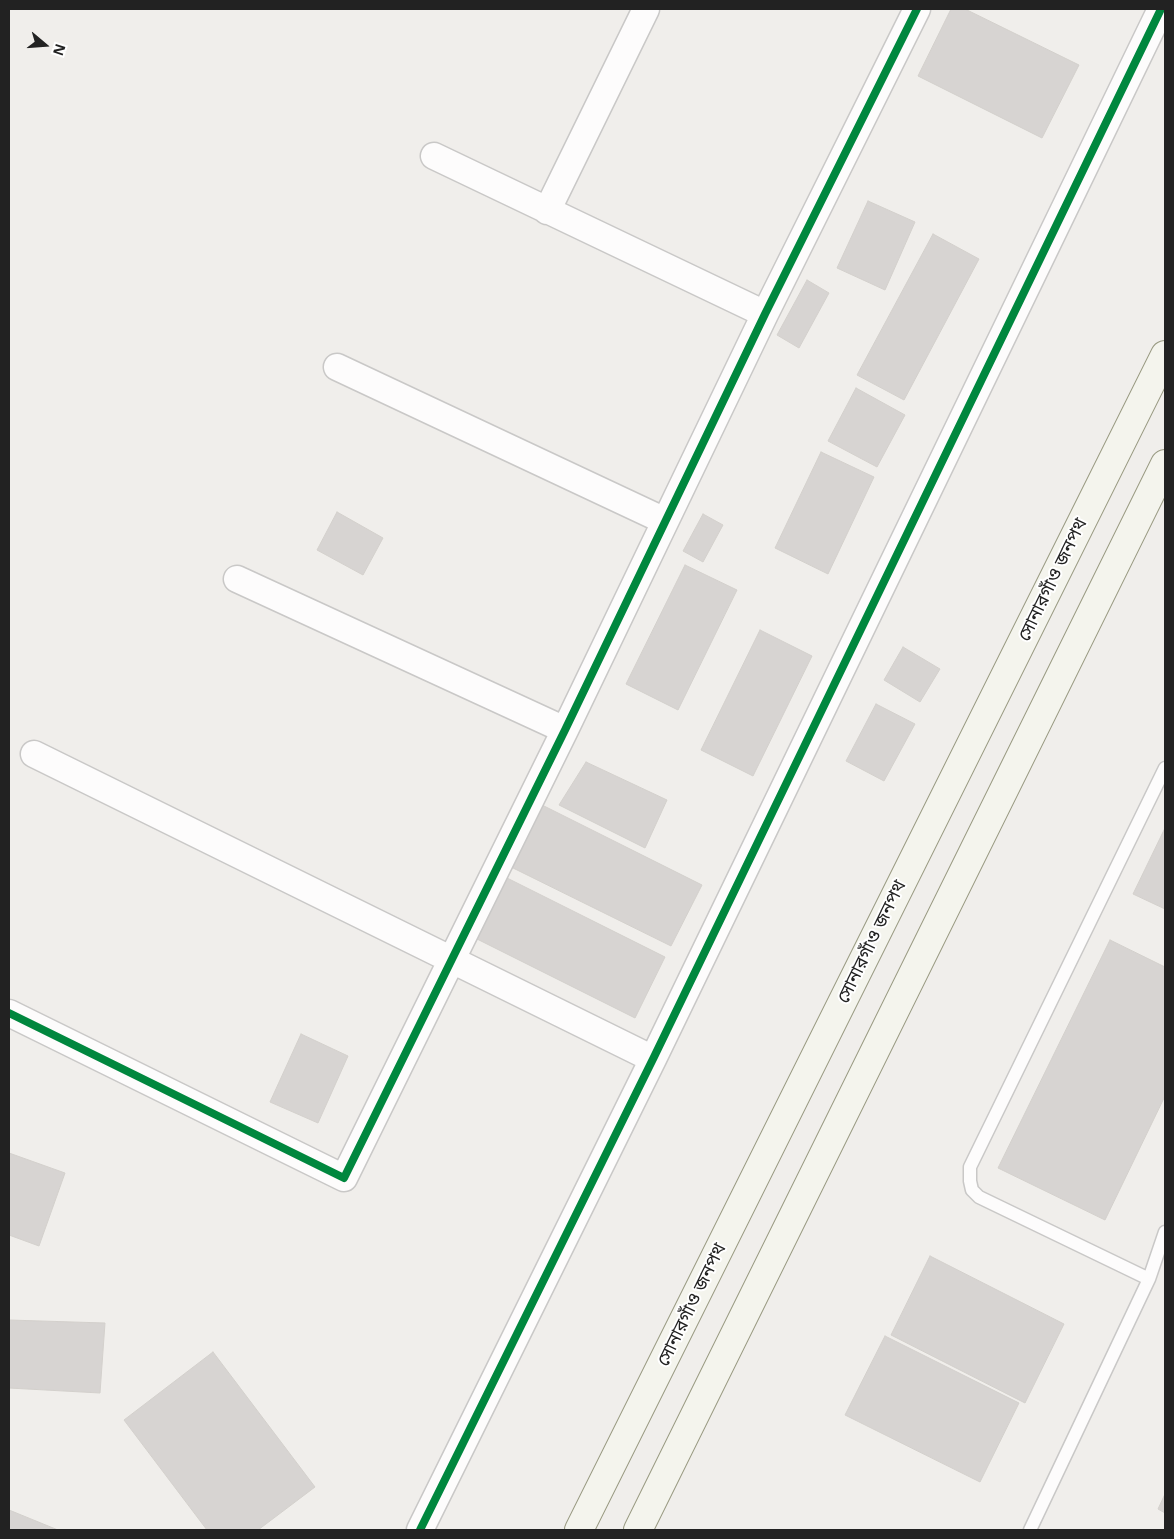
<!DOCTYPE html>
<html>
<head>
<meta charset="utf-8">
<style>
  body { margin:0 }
  #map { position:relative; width:1174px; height:1539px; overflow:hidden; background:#f0eeeb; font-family:"Noto Sans",sans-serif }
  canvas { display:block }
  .frame { position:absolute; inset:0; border:10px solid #222; pointer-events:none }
  .north { position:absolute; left:20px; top:20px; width:50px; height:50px; -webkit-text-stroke:4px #fff; paint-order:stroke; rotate:108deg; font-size:14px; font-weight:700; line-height:20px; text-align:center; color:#222 }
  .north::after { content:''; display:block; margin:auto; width:18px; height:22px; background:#222; clip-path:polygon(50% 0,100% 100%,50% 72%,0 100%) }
</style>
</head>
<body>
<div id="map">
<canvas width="1174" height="1539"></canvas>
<div class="frame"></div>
<div class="north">N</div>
</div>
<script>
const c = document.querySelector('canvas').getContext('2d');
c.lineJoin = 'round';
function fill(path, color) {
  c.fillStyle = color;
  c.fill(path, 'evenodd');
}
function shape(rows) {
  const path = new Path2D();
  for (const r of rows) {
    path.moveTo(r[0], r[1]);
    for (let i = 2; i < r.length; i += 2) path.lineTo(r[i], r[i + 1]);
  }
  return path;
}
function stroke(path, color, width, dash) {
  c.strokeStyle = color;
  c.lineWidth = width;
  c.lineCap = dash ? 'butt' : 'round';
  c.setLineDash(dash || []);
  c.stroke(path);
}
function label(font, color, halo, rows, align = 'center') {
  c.font = font + ' "Noto Sans","Noto Sans Bengali",sans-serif';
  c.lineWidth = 4;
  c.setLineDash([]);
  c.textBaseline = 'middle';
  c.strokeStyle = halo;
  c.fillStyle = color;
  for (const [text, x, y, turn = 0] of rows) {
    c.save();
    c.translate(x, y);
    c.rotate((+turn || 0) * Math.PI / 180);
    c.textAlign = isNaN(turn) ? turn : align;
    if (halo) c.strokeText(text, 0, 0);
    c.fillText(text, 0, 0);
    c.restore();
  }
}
const building = shape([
  [951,9,965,9,1079,65,1042,138,918,76,951,9],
  [868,201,915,222,885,290,837,268,868,201],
  [933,234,979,259,904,400,857,375,933,234],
  [807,280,829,293,799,348,777,335,807,280],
  [856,388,905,415,877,467,828,441,856,388],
  [821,452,874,477,828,574,775,548,821,452],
  [337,512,383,538,363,575,317,550,337,512],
  [703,514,723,525,703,562,683,551,703,514],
  [685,565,737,590,678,710,626,684,685,565],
  [760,630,812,656,753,776,701,750,760,630],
  [903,647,940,669,920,702,884,680,903,647],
  [876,704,915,724,884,781,846,761,876,704],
  [586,762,667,800,645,848,559,805,586,762],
  [540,804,702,885,671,946,509,866,540,804],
  [1165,828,1165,909,1133,894,1165,828],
  [503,876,665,957,635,1018,473,937,503,876],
  [1110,940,1165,967,1165,1096,1105,1220,998,1168,1110,940],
  [301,1034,348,1056,318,1123,270,1102,301,1034],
  [9,1153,65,1173,39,1246,9,1235,9,1153],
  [930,1256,1064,1324,1025,1403,891,1335,930,1256],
  [9,1320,105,1323,100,1393,9,1388,9,1320],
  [885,1336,1019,1403,980,1482,845,1415,885,1336],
  [213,1352,315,1487,258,1530,207,1530,124,1420,213,1352],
  [1165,1494,1165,1513,1158,1509,1165,1494],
  [9,1510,58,1530,9,1530,9,1510]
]);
const service = shape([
  [1149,1279,979,1197,972,1190,970,1181,970,1167,1165,768],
  [1030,1530,1149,1279,1165,1232]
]);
const minor = shape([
  [434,156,765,314],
  [547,211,646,9],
  [337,367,665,521],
  [237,579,565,730],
  [34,754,653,1059],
  [9,1013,344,1178,565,730,765,314,917,9],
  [420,1530,653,1059,1161,9]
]);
const secondary = shape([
  [579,1530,1165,355],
  [638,1530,1165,464]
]);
const cycleway = shape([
  [9,1013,344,1178,565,730,765,314,917,9],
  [420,1530,653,1059,1161,9]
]);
const streetNames = [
  ["সোনারগাঁও জনপথ",1053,580,-64],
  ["সোনারগাঁও জনপথ",872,942,-64],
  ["সোনারগাঁও জনপথ",692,1305,-64]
];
fill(building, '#d7d4d2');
stroke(building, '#d3d0cc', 1);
stroke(service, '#c9c8c7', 15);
stroke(minor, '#c9c8c7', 29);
stroke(secondary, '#999a82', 30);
stroke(service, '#fdfcfc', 12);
stroke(minor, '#fdfcfc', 26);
stroke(secondary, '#f4f4ed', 28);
stroke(cycleway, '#00873e', 8);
label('18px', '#222', '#fff', streetNames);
</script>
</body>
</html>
